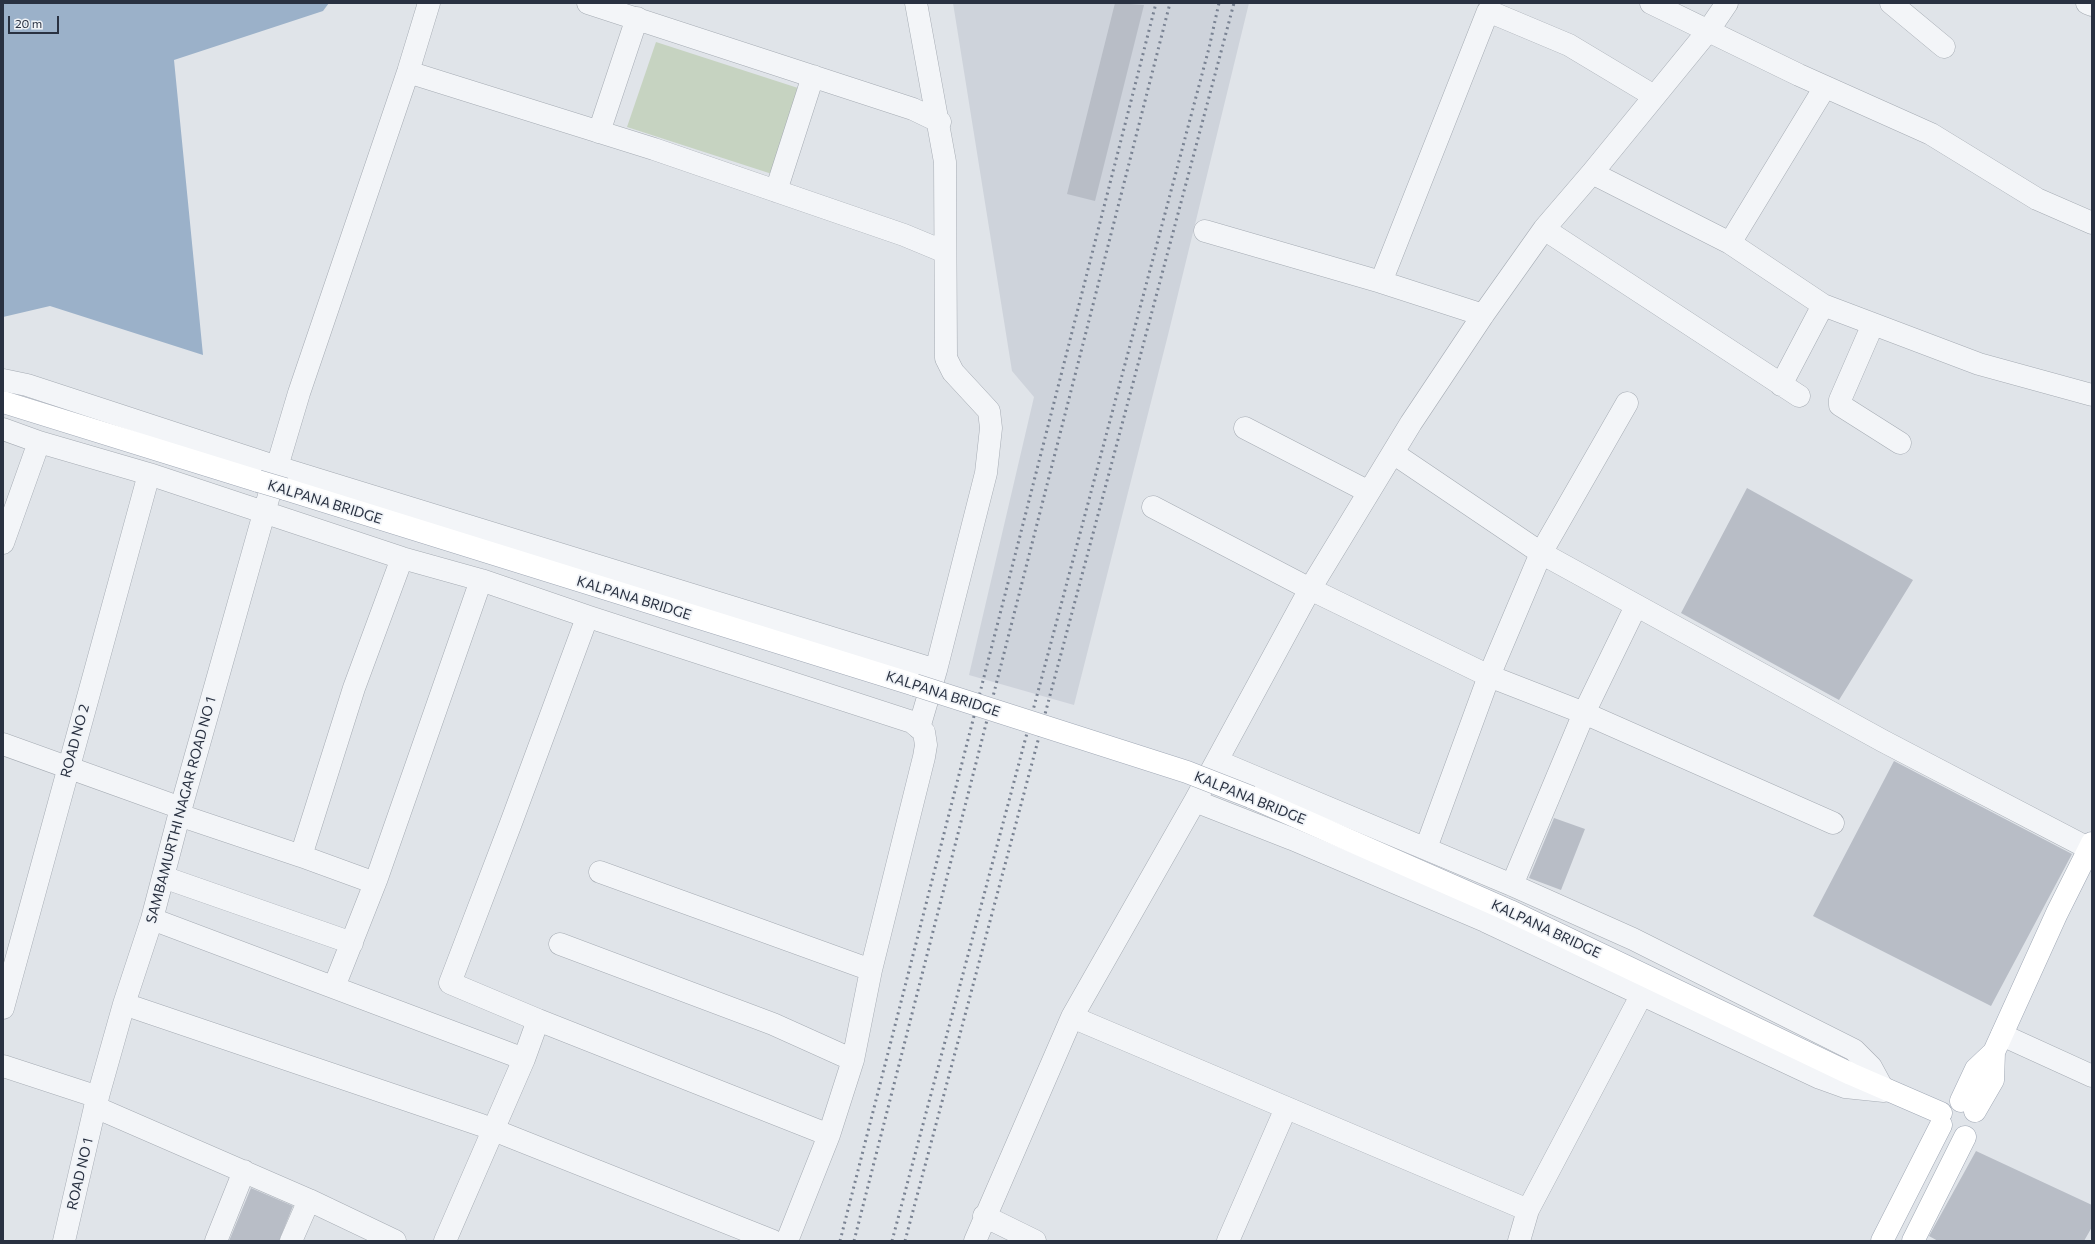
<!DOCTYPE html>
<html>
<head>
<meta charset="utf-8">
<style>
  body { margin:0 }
  #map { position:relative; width:2095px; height:1244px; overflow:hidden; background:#e0e4e9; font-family:Commissioner,sans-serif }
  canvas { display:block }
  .frame { position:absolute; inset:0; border:4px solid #293141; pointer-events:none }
  .scale { position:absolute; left:8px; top:16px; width:51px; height:18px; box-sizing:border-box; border:2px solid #293141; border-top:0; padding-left:5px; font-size:12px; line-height:14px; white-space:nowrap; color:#293141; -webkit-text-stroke:3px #f0f3f7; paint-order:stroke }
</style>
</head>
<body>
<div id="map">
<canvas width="2095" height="1244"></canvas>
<div class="frame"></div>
<div class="scale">20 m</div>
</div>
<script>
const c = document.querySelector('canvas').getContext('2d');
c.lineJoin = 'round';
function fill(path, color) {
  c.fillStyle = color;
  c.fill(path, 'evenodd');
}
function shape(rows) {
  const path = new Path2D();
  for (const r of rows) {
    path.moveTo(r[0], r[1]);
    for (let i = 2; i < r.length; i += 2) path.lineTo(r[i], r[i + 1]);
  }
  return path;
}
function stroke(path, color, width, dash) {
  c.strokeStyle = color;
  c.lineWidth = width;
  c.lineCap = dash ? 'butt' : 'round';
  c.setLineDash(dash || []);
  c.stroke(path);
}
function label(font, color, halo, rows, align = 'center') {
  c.font = font + ' Commissioner,sans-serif';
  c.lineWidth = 3.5;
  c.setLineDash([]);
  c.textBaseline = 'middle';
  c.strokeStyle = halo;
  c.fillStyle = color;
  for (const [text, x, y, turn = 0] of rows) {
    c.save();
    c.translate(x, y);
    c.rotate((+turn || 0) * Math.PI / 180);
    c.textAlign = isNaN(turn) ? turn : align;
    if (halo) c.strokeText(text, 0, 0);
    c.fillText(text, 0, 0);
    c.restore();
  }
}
const built = shape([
  [953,3,1249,3,1168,335,1074,705,969,675,1034,397,1012,371]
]);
const green = shape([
  [656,42,798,88,772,174,627,127]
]);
const water = shape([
  [3,3,329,3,323,11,174,60,203,355,50,306,3,317]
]);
const building = shape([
  [1115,3,1144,5,1095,201,1067,194],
  [1747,488,1913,580,1839,700,1681,613],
  [1894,761,2072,854,1991,1006,1813,916],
  [1554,818,1585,829,1561,890,1529,878],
  [1976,1151,2092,1205,2092,1227,2084,1241,1938,1241,1929,1236],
  [251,1188,293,1206,279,1241,229,1241]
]);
const minor = shape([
  [588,3,913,109,940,122],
  [916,3,945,162,946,358,953,372,989,411,991,428,986,473,936,670,919,728],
  [1651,3,1799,75,1931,134,2037,199,2092,223],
  [1891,3,1944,47],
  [2087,3,2092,5],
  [408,72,654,149,904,235,945,252],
  [599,132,637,18],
  [1592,173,1708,31,1727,3],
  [776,191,813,76],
  [1544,229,1799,396],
  [1205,231,1381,282,1483,315],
  [1730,243,1825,87],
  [1381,282,1488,11,1569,45,1654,96],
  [1873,324,1840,400,1840,405,1900,443],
  [3,380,27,385,277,467,936,670],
  [1781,385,1823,305],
  [1245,428,1369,492],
  [3,429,39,442,3,543],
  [39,442,149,474,402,558,481,580,377,878,334,987],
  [1393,453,1541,553,1627,403],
  [1153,507,1310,589,1411,423,1483,315,1544,229,1592,173,1730,243,1823,305,1979,364,2092,395],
  [481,580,586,616,585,623,511,823,450,983,538,1020],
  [586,616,912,722,924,732,926,745,924,757,871,970],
  [3,744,181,808],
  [1195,801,1292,839,1485,921,1820,1078,1845,1087,1884,1091,1871,1067,1854,1050,1633,939,1512,885,1217,761],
  [179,815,301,856],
  [1426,848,1489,676,1541,553,1883,741,2090,849],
  [600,872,871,970,853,1060],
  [163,877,352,943],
  [375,883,301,856,354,688,402,558],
  [1512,885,1584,713,1636,606],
  [152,919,524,1059,445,1241],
  [560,944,773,1024,853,1060,829,1135],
  [124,1004,481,1125,773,1241],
  [3,1008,149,474],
  [1072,1017,1195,801,1310,589,1489,676,1584,713,1833,823],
  [2002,1035,2092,1076],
  [524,1059,538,1020,829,1135,787,1241],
  [3,1066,98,1097],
  [95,1107,309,1200,395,1241],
  [1528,1210,1642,994],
  [984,1216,1035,1241],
  [64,1241,95,1107,124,1004,152,919,181,808,277,467,299,393,408,72,429,3],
  [216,1241,244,1171],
  [291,1241,309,1200],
  [975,1241,1072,1017,1528,1210,1519,1241],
  [1228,1241,1286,1108]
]);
const major = shape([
  [3,402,258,481],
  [285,489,915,685],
  [1251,797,1510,911,1851,1074,1941,1113],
  [1961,1101,1976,1069,1994,1052],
  [1975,1111,1993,1080,1994,1052,2057,913,2092,843],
  [1882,1241,1941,1125],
  [1913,1241,1965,1137]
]);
const rail = shape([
  [840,1241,1156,3],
  [854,1241,1170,3],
  [892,1241,1209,48,1219,3],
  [905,1241,1234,3]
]);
const majorBridge = shape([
  [258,481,285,489],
  [915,685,1187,772,1251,797]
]);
const streetNames = [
  ["KALPANA BRIDGE",325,502,17],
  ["KALPANA BRIDGE",634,598,17],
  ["KALPANA BRIDGE",943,694,18],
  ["ROAD NO 2",75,741,-75],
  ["KALPANA BRIDGE",1250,798,22],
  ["SAMBAMURTHI NAGAR ROAD NO 1",181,810,-75],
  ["KALPANA BRIDGE",1546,929,25],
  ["ROAD NO 1",80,1174,-77]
];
fill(built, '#ced3db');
fill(green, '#c6d3c1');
fill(water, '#9bb1c9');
fill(building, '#b8bdc6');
stroke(minor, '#a5abb3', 23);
stroke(major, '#a0a8b5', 23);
stroke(minor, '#f3f5f8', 22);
stroke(major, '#fff', 22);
stroke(rail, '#7a8393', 3, [2, 4]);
stroke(majorBridge, '#a0a8b5', 23, []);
stroke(majorBridge, '#fff', 22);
label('14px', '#293141', '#f0f3f7', streetNames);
</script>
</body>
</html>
